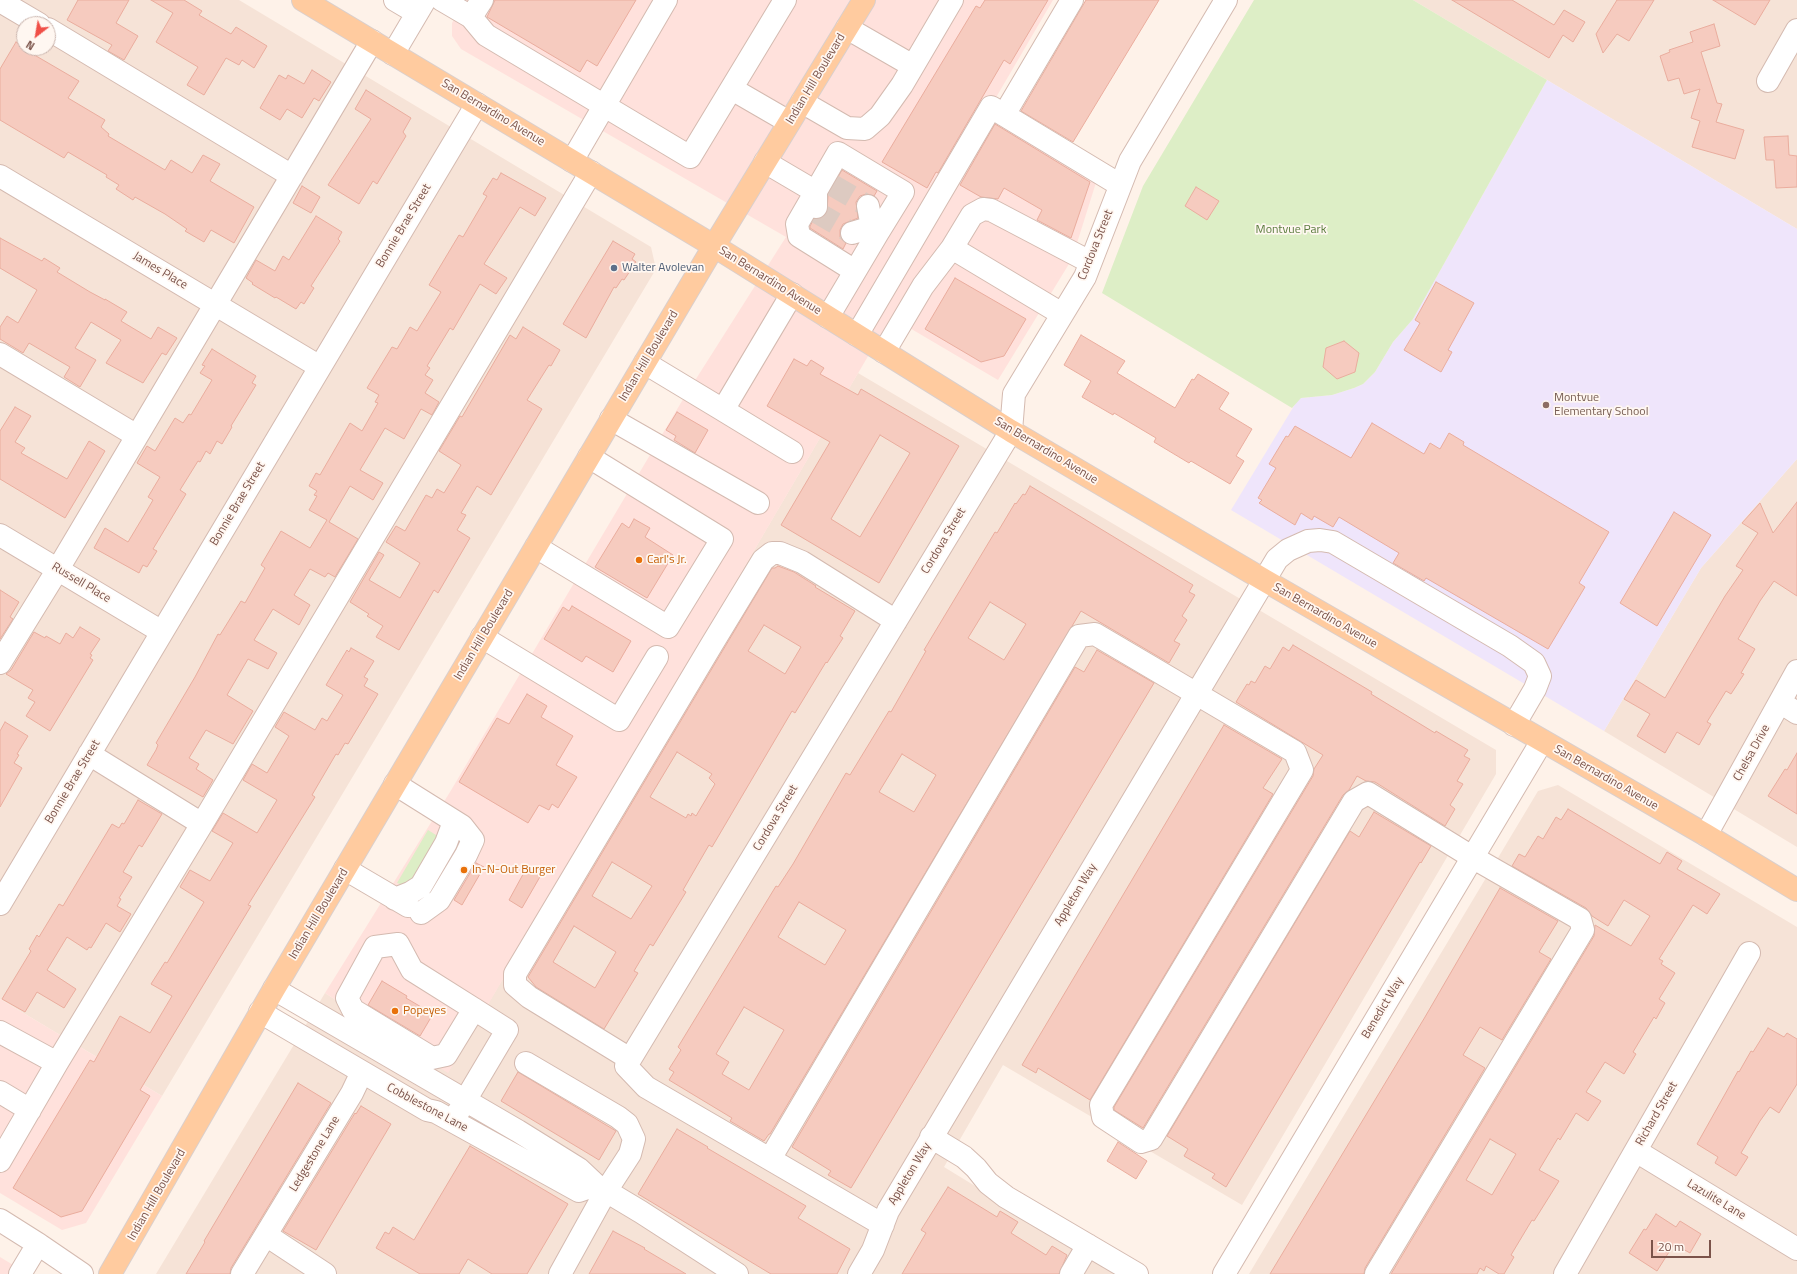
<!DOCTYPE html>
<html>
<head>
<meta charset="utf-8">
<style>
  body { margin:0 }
  #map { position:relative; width:1797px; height:1274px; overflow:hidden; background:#fef2e9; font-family:"Titillium Web",sans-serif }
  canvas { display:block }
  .north { position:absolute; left:16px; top:16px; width:40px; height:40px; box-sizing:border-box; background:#fff7f1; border:1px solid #cab5ae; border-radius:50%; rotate:211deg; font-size:11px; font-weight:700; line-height:16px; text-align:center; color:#7b534a }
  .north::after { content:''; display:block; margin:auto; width:14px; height:18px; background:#f04f47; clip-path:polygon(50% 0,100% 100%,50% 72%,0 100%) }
  .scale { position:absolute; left:1651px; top:1240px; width:60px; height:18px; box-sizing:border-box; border:2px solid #7b534a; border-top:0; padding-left:5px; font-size:12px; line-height:14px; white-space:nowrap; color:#7b534a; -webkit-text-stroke:3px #fff7f1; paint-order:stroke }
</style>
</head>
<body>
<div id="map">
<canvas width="1797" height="1274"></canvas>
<div class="north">N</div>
<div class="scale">20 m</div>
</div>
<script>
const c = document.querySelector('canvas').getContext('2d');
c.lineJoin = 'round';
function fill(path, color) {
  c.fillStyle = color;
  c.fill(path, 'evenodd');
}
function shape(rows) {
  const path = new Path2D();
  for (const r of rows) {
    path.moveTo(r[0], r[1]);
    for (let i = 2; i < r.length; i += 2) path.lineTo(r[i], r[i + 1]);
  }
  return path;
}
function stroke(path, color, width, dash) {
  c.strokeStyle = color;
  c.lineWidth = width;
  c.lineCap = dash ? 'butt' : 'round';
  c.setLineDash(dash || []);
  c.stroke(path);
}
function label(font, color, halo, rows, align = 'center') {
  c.font = font + ' "Titillium Web",sans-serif';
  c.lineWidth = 3.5;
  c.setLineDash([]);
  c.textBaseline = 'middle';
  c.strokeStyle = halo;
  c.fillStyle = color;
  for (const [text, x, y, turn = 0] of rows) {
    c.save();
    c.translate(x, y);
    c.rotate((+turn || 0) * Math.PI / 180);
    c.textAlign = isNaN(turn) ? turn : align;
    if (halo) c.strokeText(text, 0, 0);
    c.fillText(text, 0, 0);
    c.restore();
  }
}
const residential = shape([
  [0,0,239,0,651,247,656,269,162,1096,0,999],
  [24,24,48,24,48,48,24,48],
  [1413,0,1797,0,1797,229,1547,80],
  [858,373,1496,750,1496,774,1242,1205,1003,1065,944,1167,1119,1274,156,1274,325,993,448,1072],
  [1797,459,1797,847,1604,731,1701,568],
  [1558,785,1797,927,1797,1274,1249,1274,1538,791]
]);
const commercial = shape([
  [465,0,1053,0,991,106,1099,173,1072,259,998,380,891,317,448,1073,325,993,450,792,682,401,786,237,461,49,452,36,452,23],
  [0,999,162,1096,86,1223,62,1230,0,1193],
  [0,1257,28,1274,0,1274]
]);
const education = shape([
  [1547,80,1797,229,1797,459,1701,568,1604,731,1231,510,1297,401,1301,398,1332,395,1354,388,1363,384,1375,372,1393,342,1413,319]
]);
const green = shape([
  [1254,0,1413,0,1547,80,1413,319,1393,342,1375,372,1363,384,1354,388,1332,395,1301,398,1292,408,1102,293,1143,186],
  [428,830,436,835,439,839,417,880,403,885,397,883]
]);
const building = shape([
  [78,0,129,0,116,23,138,36,124,60,108,51,112,45,67,20,78,0],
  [151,0,184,0,202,11,199,15,231,34,236,27,267,46,254,68,242,60,239,65,226,58,204,95,187,85,198,67,156,42,173,13,151,0],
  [495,0,636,0,597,66,587,60,580,72,487,17,495,0],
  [985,0,1048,0,1010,64,1004,60,938,173,936,172,927,188,882,162,976,6,980,8,985,0],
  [1086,0,1159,0,1073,142,1021,111,1086,0],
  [1452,0,1512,0,1554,25,1564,10,1585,22,1573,42,1563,35,1549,58,1452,0],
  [1617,0,1654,0,1629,41,1617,34,1603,53,1596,34,1617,0],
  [1713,0,1770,0,1755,25,1713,0],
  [1714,24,1720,46,1701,52,1717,103,1722,104,1716,122,1744,130,1735,159,1692,147,1700,121,1691,118,1700,89,1684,94,1679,78,1668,81,1660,56,1670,52,1669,50,1693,42,1690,32,1714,24],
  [16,42,32,52,31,53,79,81,68,98,105,120,101,127,109,134,108,136,165,170,171,160,192,173,203,155,220,164,210,181,254,207,234,243,211,230,204,242,185,231,187,229,165,214,135,197,133,200,116,189,119,185,106,177,107,175,68,152,64,158,0,120,0,69,16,42],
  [312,70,331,82,319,101,314,98,302,118,287,109,280,120,260,108,279,75,286,79,288,75,304,84,312,70],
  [366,90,411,118,403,132,406,136,377,184,373,181,359,204,328,185,371,119,355,109,366,90],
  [995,124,1090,182,1071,238,1037,220,1042,210,1004,188,998,199,981,197,960,185,995,124],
  [1788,136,1789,155,1797,156,1797,187,1776,188,1774,160,1766,160,1764,137,1788,136],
  [842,170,877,191,874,196,866,194,860,196,856,202,858,218,843,224,840,230,840,237,846,243,843,249,810,228,810,226,814,219,822,218,827,213,828,194,842,170],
  [501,173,546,198,535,216,520,207,484,264,507,278,496,294,480,284,453,330,450,328,427,366,430,368,425,375,433,380,425,393,439,402,432,415,421,409,404,439,385,428,360,470,383,483,373,500,350,486,329,522,358,539,335,577,328,573,325,577,310,569,294,595,310,605,299,625,273,609,254,640,277,653,268,669,248,659,227,695,253,711,233,744,206,730,189,758,199,764,196,769,213,780,203,797,147,765,156,750,158,745,156,743,195,677,218,634,220,635,241,601,245,603,265,568,261,565,281,531,310,548,327,520,309,510,317,496,314,495,317,491,309,486,316,473,320,475,350,423,362,431,378,403,375,402,379,395,367,388,392,347,397,349,410,327,417,331,441,292,429,285,459,235,463,237,487,196,483,194,493,178,497,180,501,173],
  [302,186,320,197,311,213,293,203,302,186],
  [1196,187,1219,201,1207,220,1185,206,1196,187],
  [316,216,342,232,338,239,340,241,311,286,314,288,304,304,301,302,296,309,276,297,275,298,252,284,253,283,246,278,256,260,275,271,283,256,289,260,316,216],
  [0,238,42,261,44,258,60,268,57,272,90,292,105,300,105,299,127,312,121,321,151,339,158,327,177,338,166,355,162,353,143,383,106,363,121,340,91,322,75,348,96,360,80,387,64,377,70,367,29,343,23,353,0,339,0,327,7,316,18,323,37,290,0,268,0,238],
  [613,241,635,254,632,259,636,262,624,280,622,279,616,288,614,287,586,338,563,324,613,241],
  [955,278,1026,319,1004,356,981,362,925,329,955,278],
  [1436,282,1474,303,1448,350,1452,352,1441,372,1404,350,1420,323,1415,320,1436,282],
  [523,327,560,350,551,366,549,365,527,400,542,409,491,495,477,486,461,513,466,515,457,530,470,538,438,593,434,590,399,650,376,637,383,626,367,616,369,614,350,602,379,552,384,555,369,580,400,598,420,563,386,542,396,526,405,531,426,495,432,498,437,489,444,493,461,465,439,451,460,416,462,417,510,335,516,339,523,327],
  [1081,335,1125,361,1117,373,1175,408,1192,379,1194,380,1198,374,1229,393,1219,409,1252,429,1236,456,1244,461,1230,484,1191,461,1189,463,1154,442,1156,438,1114,413,1113,415,1082,397,1091,381,1064,365,1081,335],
  [1344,341,1359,353,1355,372,1337,379,1323,367,1326,348,1344,341],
  [212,349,256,376,252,383,256,385,231,426,232,427,222,444,217,441,210,454,206,451,200,462,198,461,180,490,186,494,153,549,157,551,147,567,143,565,139,573,94,548,105,528,128,542,146,512,153,500,148,497,160,477,137,463,147,446,155,451,175,418,183,423,189,414,191,415,212,380,200,373,205,366,202,365,212,349],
  [794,359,807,366,811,360,824,368,820,374,858,395,861,389,959,446,879,583,781,525,830,442,767,406,794,359],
  [880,435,910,453,860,537,831,519,880,435],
  [15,407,31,416,15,442,25,448,21,453,67,479,89,441,105,451,65,518,0,479,0,431,15,407],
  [677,412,708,430,695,453,674,440,676,436,666,430,677,412],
  [1372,423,1424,454,1430,443,1440,449,1449,433,1464,442,1463,445,1609,532,1579,583,1585,587,1548,649,1426,578,1424,581,1393,563,1399,553,1339,517,1333,527,1314,516,1312,520,1301,513,1295,525,1259,503,1262,500,1258,498,1276,468,1269,464,1286,436,1288,437,1295,426,1351,458,1372,423],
  [1030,486,1193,585,1189,592,1195,595,1182,616,1187,620,1174,641,1180,644,1169,663,1081,611,770,1134,769,1134,764,1141,730,1121,732,1118,669,1080,674,1072,669,1069,681,1050,678,1047,776,886,778,887,793,864,846,773,850,775,889,711,891,712,926,651,924,650,995,532,997,533,1015,503,1016,504,1023,494,1025,495,1030,486],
  [990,602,1026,624,1004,660,968,638,990,602],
  [902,754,936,775,914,812,879,792,902,754],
  [799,902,846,930,825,965,778,937,799,902],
  [744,1007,784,1030,749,1090,722,1074,729,1062,716,1054,744,1007],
  [1797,502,1797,596,1774,581,1760,601,1738,639,1755,649,1741,673,1744,674,1731,694,1726,691,1707,722,1711,724,1699,745,1677,732,1665,753,1637,736,1650,714,1624,699,1636,680,1665,698,1725,596,1743,570,1736,566,1758,533,1742,523,1760,503,1773,533,1797,502],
  [1674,512,1711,535,1657,626,1620,603,1674,512],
  [634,519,650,528,645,537,673,555,647,598,595,567,622,523,629,528,634,519],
  [778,566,794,572,816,586,815,587,855,611,840,636,843,638,827,663,826,662,795,713,792,711,712,847,709,845,683,890,686,892,653,946,650,944,634,971,638,973,604,1029,536,987,528,977,723,650,772,568,775,568,778,566],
  [764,625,801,647,785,674,748,651,764,625],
  [677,752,712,774,709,778,715,784,696,816,692,813,691,816,688,814,686,818,650,797,677,752],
  [612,862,652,886,631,919,592,896,612,862],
  [574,926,616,952,595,988,553,962,574,926],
  [0,590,19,602,10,617,13,619,0,639,0,590],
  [572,606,631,641,613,672,586,656,582,662,544,639,563,607,569,611,572,606],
  [80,627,100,639,90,654,92,655,90,658,93,660,50,731,26,716,35,702,28,698,33,690,6,674,11,670,34,632,45,638,46,636,60,644,66,633,73,638,80,627],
  [1293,645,1372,692,1371,694,1435,733,1436,731,1468,750,1464,756,1470,759,1457,781,1463,784,1450,805,1455,809,1445,826,1375,782,1366,781,1357,776,1349,790,1343,795,1143,1128,1114,1110,1114,1107,1313,776,1314,769,1323,755,1236,702,1247,684,1249,685,1251,681,1255,683,1265,666,1270,669,1283,647,1289,651,1293,645],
  [351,648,374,661,364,677,368,679,364,686,378,694,348,744,345,743,338,755,336,754,312,795,315,797,248,905,251,906,140,1090,150,1096,82,1211,61,1217,13,1188,90,1060,94,1062,120,1016,150,1033,172,996,151,984,165,962,167,963,204,902,180,887,190,870,210,881,233,843,212,831,223,813,257,833,277,800,243,780,252,764,267,773,289,736,275,727,284,712,315,730,322,718,327,721,343,695,326,685,347,650,349,652,351,648],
  [1097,650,1154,683,851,1188,828,1175,831,1171,792,1147,1075,667,1084,672,1097,650],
  [527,694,547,706,541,717,573,736,556,765,577,777,558,808,552,804,549,810,539,805,528,823,459,782,497,718,509,724,527,694],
  [5,722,28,736,17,754,19,755,14,763,22,768,0,807,0,731,5,722],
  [1224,725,1282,759,1263,788,1273,794,1090,1100,1038,1068,1036,1073,1022,1065,1224,725],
  [1797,753,1797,814,1768,796,1785,769,1787,770,1797,753],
  [138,800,162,814,142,847,139,845,123,872,132,877,119,898,121,899,117,906,131,914,120,932,106,923,91,948,89,947,87,950,67,937,47,970,76,989,64,1008,37,992,25,1012,2,999,31,951,29,949,37,935,39,937,59,904,63,906,112,824,119,828,122,823,124,824,138,800],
  [1568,809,1660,864,1667,852,1682,861,1677,869,1720,894,1707,914,1693,905,1659,959,1663,961,1661,964,1675,973,1659,999,1665,1003,1656,1019,1654,1017,1633,1052,1636,1054,1624,1074,1605,1062,1586,1092,1601,1101,1588,1121,1576,1113,1560,1140,1558,1138,1539,1170,1559,1181,1534,1221,1532,1220,1511,1255,1514,1257,1504,1274,1499,1274,1486,1266,1484,1271,1480,1268,1477,1274,1391,1274,1594,936,1595,925,1631,946,1650,916,1624,900,1608,926,1592,916,1586,908,1512,866,1519,854,1525,857,1538,836,1543,839,1556,817,1561,820,1568,809],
  [1490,1139,1516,1154,1492,1195,1466,1180,1490,1139],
  [1374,812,1431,846,1421,863,1420,862,1226,1187,1212,1178,1215,1174,1184,1156,1188,1149,1167,1136,1350,831,1359,837,1374,812],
  [476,863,484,867,462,905,454,900,476,863],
  [527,867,541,875,522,908,509,900,527,867],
  [1500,888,1558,921,1539,952,1551,959,1502,1040,1480,1027,1463,1055,1485,1068,1365,1268,1364,1274,1270,1274,1425,1017,1500,888],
  [382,981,407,996,406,998,433,1014,420,1036,368,1005,382,981],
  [1768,1028,1784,1037,1787,1033,1797,1039,1797,1084,1779,1113,1770,1107,1760,1121,1741,1153,1748,1157,1736,1176,1715,1163,1718,1157,1697,1144,1738,1071,1739,1072,1751,1051,1753,1052,1768,1028],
  [518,1072,616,1131,599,1160,501,1101,518,1072],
  [298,1083,331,1103,231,1268,230,1274,186,1274,205,1242,204,1241,298,1083],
  [361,1106,391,1124,316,1250,283,1231,355,1113,356,1114,361,1106],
  [677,1129,708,1147,707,1148,806,1206,798,1218,850,1249,837,1274,771,1274,638,1194,677,1129],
  [1118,1142,1147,1161,1136,1179,1107,1161,1118,1142],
  [470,1146,568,1204,527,1274,492,1274,468,1259,459,1274,420,1274,376,1248,385,1232,389,1234,393,1227,414,1240,470,1146],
  [948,1187,997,1217,1000,1211,1018,1222,1011,1233,1046,1255,1052,1246,1067,1255,1059,1274,902,1274,926,1233,921,1230,948,1187],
  [1656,1214,1676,1227,1680,1221,1701,1234,1690,1253,1674,1244,1657,1271,1629,1253,1644,1229,1646,1230,1656,1214],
  [613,1231,645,1248,644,1249,686,1274,589,1274,613,1231]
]);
const minorTunnel = shape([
  [832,185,868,206],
  [816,212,852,233]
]);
const minor = shape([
  [395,0,417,13],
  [442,0,471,17,482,0],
  [0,1,39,24],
  [471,17,486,35,690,157,785,0],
  [847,28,913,66],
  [48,29,292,176],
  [393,54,425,0],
  [1768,81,1797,30],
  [732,89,789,122],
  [802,102,847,128,865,129,880,116,902,85,952,0],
  [1004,115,1072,0],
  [572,161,666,0],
  [765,162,816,192,816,207],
  [0,176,320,367],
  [868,206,872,227],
  [855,271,799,236,797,224,838,153,903,192,879,231],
  [1062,314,952,248,972,215,983,209,991,210,1090,262],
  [828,317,879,231,872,227,852,233],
  [857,335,991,107,1120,185],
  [884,352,923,286,952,248],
  [0,354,137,436],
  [645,363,723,410,792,294],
  [723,410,792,452],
  [611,419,758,503],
  [0,535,162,632],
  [536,547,668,627,722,539,589,457],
  [482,637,619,720,657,657],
  [0,663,58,569,372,41],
  [1780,702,1797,713],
  [89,754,202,824],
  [395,784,462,826,473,840,466,855,439,900,421,913],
  [1706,835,1797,671],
  [345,869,408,906],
  [395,899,410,893,421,886,446,843,452,827,452,820],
  [0,904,477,104],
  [274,989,518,1131,579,1169,596,1185,641,1212,737,1274],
  [260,1012,427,1110,436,1112,579,1191,596,1185],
  [0,1032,57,1063],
  [630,1059,529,997,515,985,515,974,712,644,763,560,772,553,780,553,802,562,896,621],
  [526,1063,618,1117,627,1124,634,1139,630,1154,606,1191,560,1274],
  [0,1092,30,1110],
  [453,1121,507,1030,474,1009,412,970,398,944,375,947,347,998,353,1010,432,1058,446,1055,474,1009],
  [931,1137,964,1157,976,1168,988,1183,1006,1197,1137,1274],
  [1636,1151,1797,1249],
  [770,1159,1079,636,1095,634,1295,752,1302,770,1101,1105,1103,1117,1141,1142,1151,1139,1354,801,1368,793,1472,857,1580,919,1583,930,1376,1274],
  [0,1161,57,1063,202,824,591,172],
  [0,1220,38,1244,82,1274],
  [883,1225,646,1087,626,1066,1011,431,1014,394,1085,277,1130,161,1226,0],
  [266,1235,325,1274],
  [20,1274,38,1244],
  [242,1274,352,1093,362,1072],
  [859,1274,873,1250,888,1211,1277,559,1288,550,1308,541,1320,540,1333,542,1510,646,1534,663,1540,676,1535,689,1514,725],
  [1071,1274,1088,1245],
  [1224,1274,1542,741],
  [1565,1274,1749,953]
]);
const major = shape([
  [303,0,714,246,1011,431,1264,580,1706,835,1797,890],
  [110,1274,274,989,714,246,864,0]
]);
const markers = [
  [614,268,4,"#5c6f8a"],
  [1546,405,4,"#8d6e63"],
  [639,560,4,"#e8710a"],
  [464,870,4,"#e8710a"],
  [395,1011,4,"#e8710a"]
];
const streetNames = [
  ["Indian Hill Boulevard",816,79,-59],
  ["San Bernardino Avenue",493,113,31],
  ["Bonnie Brae Street",404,226,-59],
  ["Cordova Street",1096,245,-68],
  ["James Place",160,271,31],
  ["San Bernardino Avenue",770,281,32],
  ["Indian Hill Boulevard",649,356,-59],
  ["San Bernardino Avenue",1046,451,31],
  ["Bonnie Brae Street",238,504,-59],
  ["Cordova Street",944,541,-59],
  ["Russell Place",81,583,31],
  ["San Bernardino Avenue",1325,616,30],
  ["Indian Hill Boulevard",484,635,-59],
  ["Chelsa Drive",1752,753,-61],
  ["San Bernardino Avenue",1606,778,30],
  ["Bonnie Brae Street",73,782,-59],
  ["Cordova Street",776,818,-59],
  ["Appleton Way",1076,895,-59],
  ["Indian Hill Boulevard",319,914,-59],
  ["Benedict Way",1383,1008,-59],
  ["Cobblestone Lane",427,1108,28],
  ["Richard Street",1657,1114,-60],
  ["Ledgestone Lane",315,1154,-59],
  ["Appleton Way",910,1174,-59],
  ["Indian Hill Boulevard",157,1195,-60],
  ["Lazulite Lane",1716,1200,31]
];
const parkNames = [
  ["Montvue Park",1291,230]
];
const serviceNames = [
  ["Walter Avolevan",622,268]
];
const educationNames = [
  ["Montvue",1554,398],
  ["Elementary School",1554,412]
];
const foodNames = [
  ["Carl's Jr.",647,560],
  ["In-N-Out Burger",472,870],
  ["Popeyes",403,1011]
];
fill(residential, '#f6e3d7');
fill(commercial, '#ffe1dc');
fill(education, '#efe5fb');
fill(green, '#ddeec6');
fill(building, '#f6cbbf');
stroke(building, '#eaad9e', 1);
stroke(minorTunnel, '#ddcac1', 22, [22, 11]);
stroke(minor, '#d4bab0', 24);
stroke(major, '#dacfcc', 24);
stroke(minor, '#fff', 22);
stroke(major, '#ffcb9f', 22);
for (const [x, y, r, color] of markers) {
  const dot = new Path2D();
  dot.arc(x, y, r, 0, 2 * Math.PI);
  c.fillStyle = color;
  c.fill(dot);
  stroke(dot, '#fff7f1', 1.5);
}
label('12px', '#7b534a', '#fff7f1', streetNames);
label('12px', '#5b7c3e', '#fff7f1', parkNames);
label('12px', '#4e5e75', '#fff7f1', serviceNames, 'left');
label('12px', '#785e54', '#fff7f1', educationNames, 'left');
label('12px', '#c56008', '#fff7f1', foodNames, 'left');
</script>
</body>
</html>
